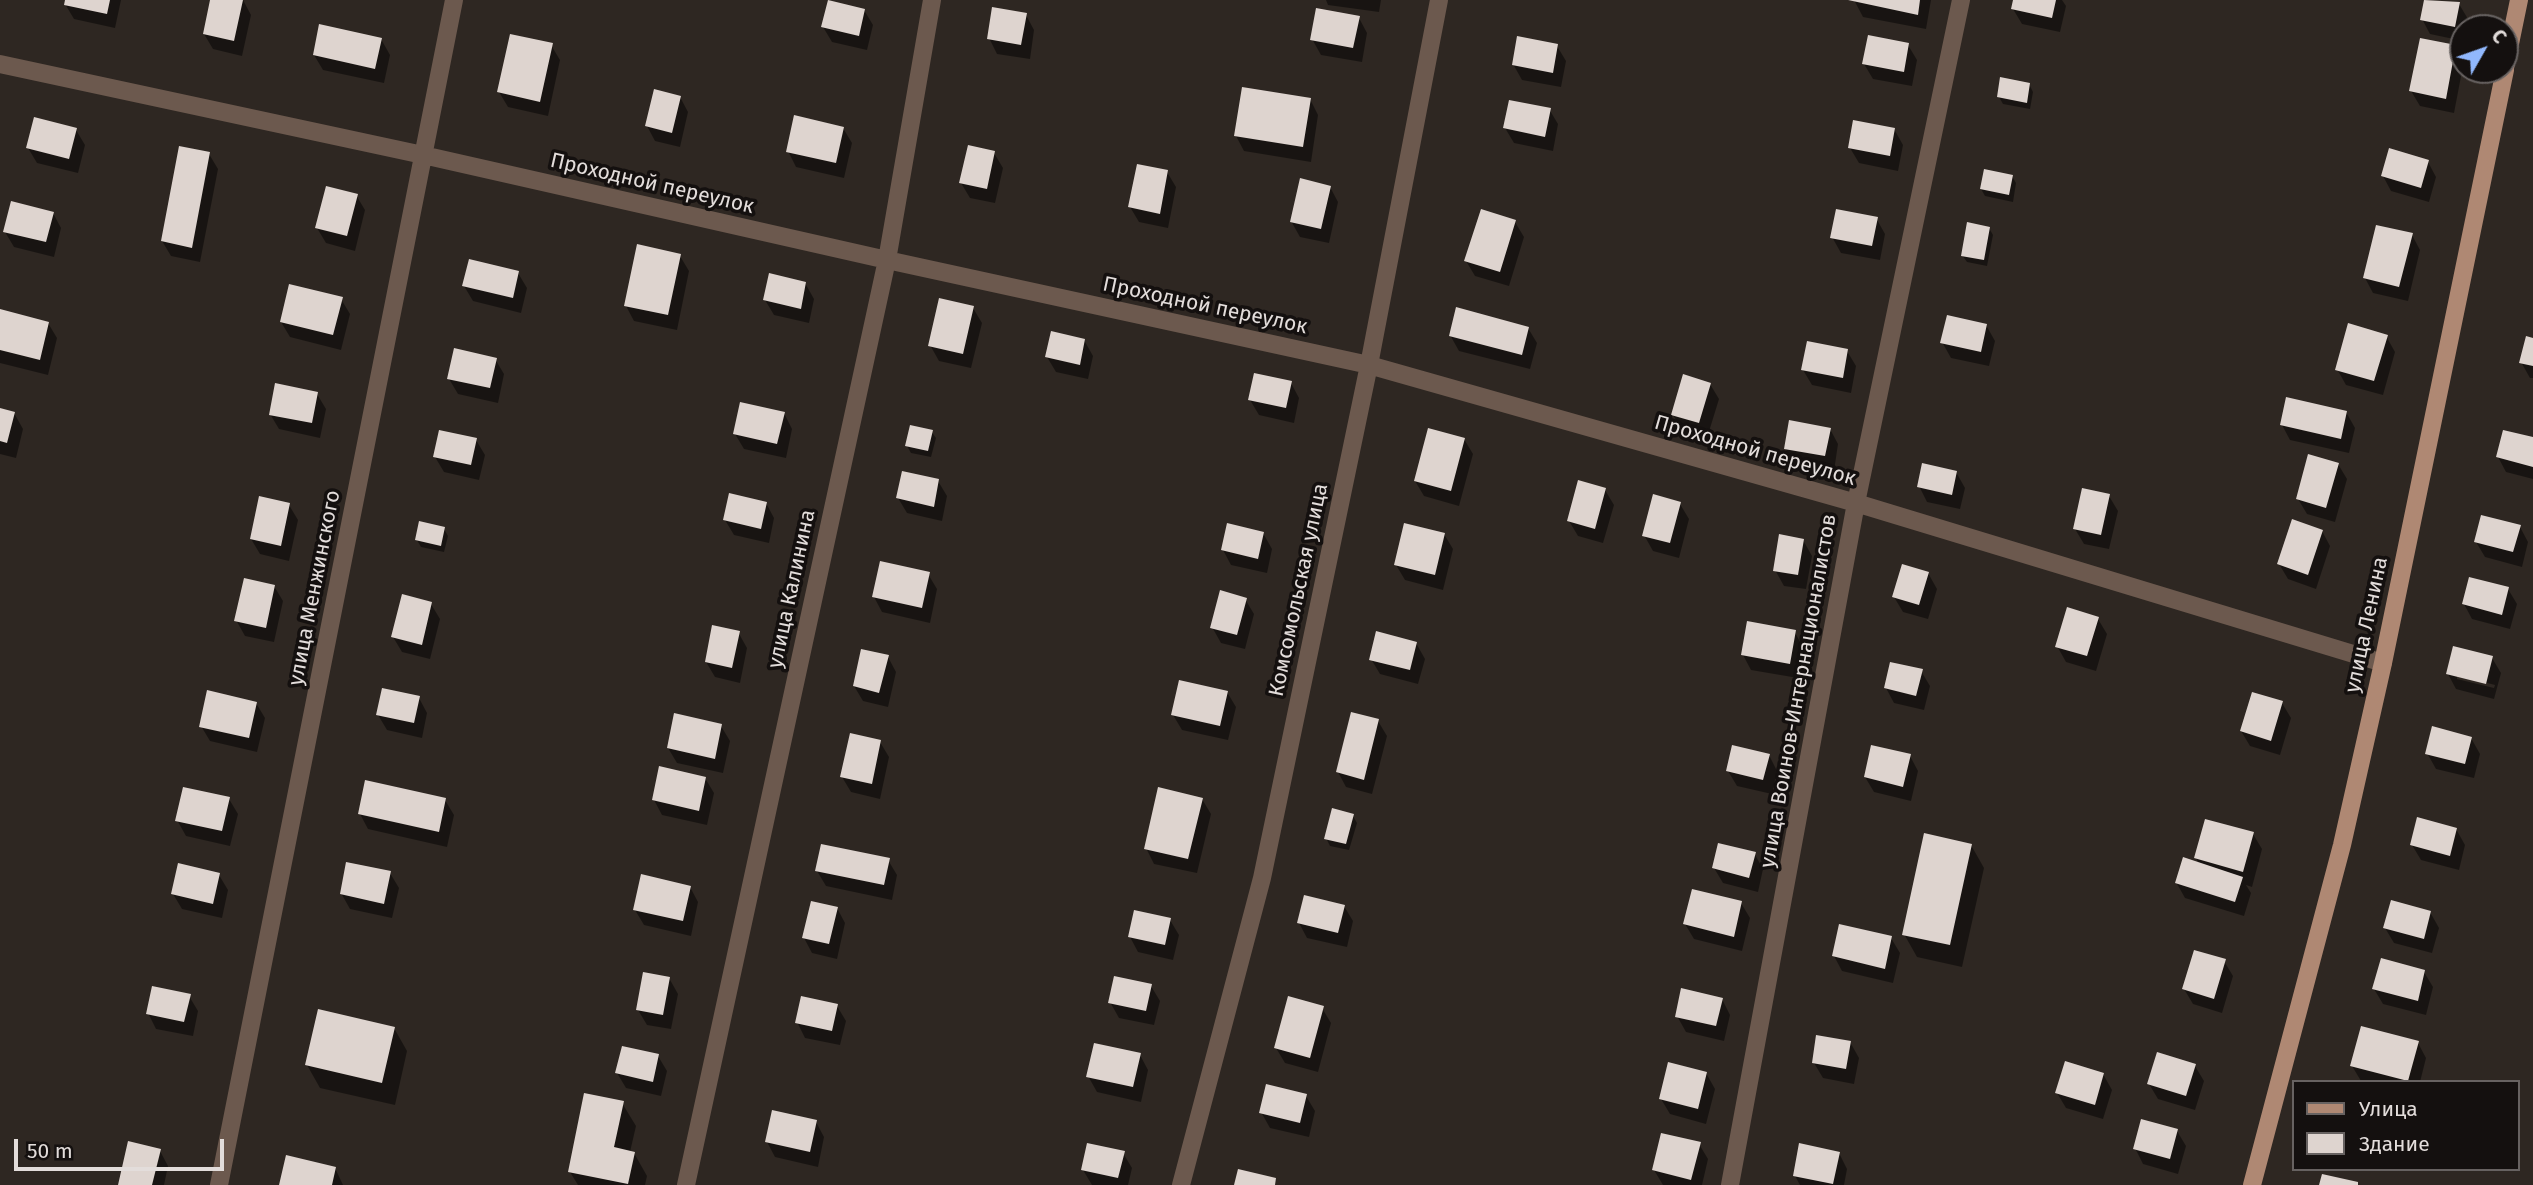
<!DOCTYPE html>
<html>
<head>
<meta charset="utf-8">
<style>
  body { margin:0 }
  #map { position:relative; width:2533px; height:1185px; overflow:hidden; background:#2e2722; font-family:"Fira Sans",sans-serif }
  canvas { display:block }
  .legend { position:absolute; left:2292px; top:1080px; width:228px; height:91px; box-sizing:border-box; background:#14100f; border:2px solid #676261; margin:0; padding:9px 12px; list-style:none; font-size:21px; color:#e3dddb }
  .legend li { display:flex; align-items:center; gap:14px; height:35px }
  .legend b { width:35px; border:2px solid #676261 }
  .north { position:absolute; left:2449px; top:14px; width:70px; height:70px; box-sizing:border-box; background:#14100f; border:2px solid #676261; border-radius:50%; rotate:50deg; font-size:19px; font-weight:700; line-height:28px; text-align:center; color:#e3dddb }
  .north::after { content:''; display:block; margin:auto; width:24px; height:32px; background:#91b8fd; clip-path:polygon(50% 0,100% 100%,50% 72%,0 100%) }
  .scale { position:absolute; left:14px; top:1139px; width:210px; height:32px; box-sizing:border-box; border:4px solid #e3dddb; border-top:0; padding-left:9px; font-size:21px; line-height:24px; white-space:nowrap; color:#e3dddb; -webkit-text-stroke:5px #14100f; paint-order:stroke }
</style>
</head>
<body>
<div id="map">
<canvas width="2533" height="1185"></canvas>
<ul class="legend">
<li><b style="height:9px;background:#af8873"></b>Улица</li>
<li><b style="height:19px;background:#ded4cf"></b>Здание</li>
</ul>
<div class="north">С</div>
<div class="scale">50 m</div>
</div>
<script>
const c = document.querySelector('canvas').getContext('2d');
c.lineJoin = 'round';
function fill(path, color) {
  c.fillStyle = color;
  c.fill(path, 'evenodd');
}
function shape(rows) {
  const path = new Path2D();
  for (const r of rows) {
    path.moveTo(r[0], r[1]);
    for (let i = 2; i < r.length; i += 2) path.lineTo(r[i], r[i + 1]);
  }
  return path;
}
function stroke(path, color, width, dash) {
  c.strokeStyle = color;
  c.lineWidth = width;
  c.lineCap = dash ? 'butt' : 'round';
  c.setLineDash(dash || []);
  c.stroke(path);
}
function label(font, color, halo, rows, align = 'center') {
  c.font = font + ' "Fira Sans",sans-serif';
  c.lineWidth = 7;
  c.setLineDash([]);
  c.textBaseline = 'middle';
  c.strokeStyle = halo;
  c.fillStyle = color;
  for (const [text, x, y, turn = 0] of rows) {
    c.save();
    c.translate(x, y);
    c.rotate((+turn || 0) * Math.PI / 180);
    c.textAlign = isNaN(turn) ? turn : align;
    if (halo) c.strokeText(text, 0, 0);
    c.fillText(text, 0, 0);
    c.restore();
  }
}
const shadow = shape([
  [66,0,121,0,115,28,74,19,65,4],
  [212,0,243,0,251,15,242,56,213,49,204,34],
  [1326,0,1381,0,1379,12,1328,5],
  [1854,0,1931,0,1926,29,1863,17],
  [2015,0,2062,0,2066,6,2060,32,2022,24,2013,9],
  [2425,0,2459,4,2468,19,2466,28,2463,28,2463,41,2430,34,2422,19],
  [864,10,873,25,867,50,832,42,823,27],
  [1026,15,1034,30,1030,59,997,54,989,38],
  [1359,18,1367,33,1362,62,1321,55,1312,39],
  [381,39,390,55,384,83,323,70,314,55],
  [551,45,560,60,548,116,508,107,499,92],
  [1908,45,1917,60,1912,86,1873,79,1864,64],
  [1557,46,1566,61,1561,87,1522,80,1513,64],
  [2455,47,2463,61,2463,66,2454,113,2420,106,2411,91],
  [2029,84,2033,92,2030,109,2003,104,1999,97],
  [680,97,688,112,680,147,655,141,647,126],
  [1310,99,1318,115,1311,162,1244,151,1236,136],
  [1549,109,1558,124,1553,151,1514,143,1505,128],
  [843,128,852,143,844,178,796,167,788,151],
  [1894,129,1903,145,1898,171,1859,163,1850,148],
  [76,130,85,145,78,173,37,163,28,148],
  [994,153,1003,168,995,203,970,198,961,183],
  [209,154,218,169,200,262,171,256,162,241],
  [2428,162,2436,177,2429,202,2391,191,2383,176],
  [1167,172,1176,187,1168,228,1139,222,1130,207],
  [2012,176,2016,183,2013,202,1985,196,1981,189],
  [1330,187,1338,202,1329,243,1300,237,1291,221],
  [356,195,365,210,355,251,326,243,317,228],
  [53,213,61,228,54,257,14,247,5,232],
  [1876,218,1885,234,1880,260,1841,253,1832,237],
  [1515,222,1524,237,1509,286,1475,276,1466,261],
  [1989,228,1993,235,1987,266,1967,262,1962,255],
  [2412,235,2420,250,2408,301,2373,293,2365,278],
  [680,256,689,271,677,330,634,321,626,306],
  [518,273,527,288,521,313,473,301,464,286],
  [805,283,814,299,809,323,774,315,765,300],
  [341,299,350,314,341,350,290,337,281,322],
  [973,308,982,323,971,368,939,361,930,345],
  [0,311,48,323,57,338,48,375,0,363],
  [1986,325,1995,341,1989,366,1951,358,1942,342],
  [1528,328,1537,343,1530,369,1459,351,1450,335],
  [2386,336,2395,352,2383,395,2346,385,2337,369],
  [1084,340,1093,356,1088,379,1056,372,1047,357],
  [2533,340,2533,378,2530,378,2521,362],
  [1847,351,1856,366,1851,393,1812,385,1803,370],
  [495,359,504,374,498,403,458,394,449,379],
  [1291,383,1299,398,1294,423,1259,415,1250,400],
  [1710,384,1719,399,1707,438,1682,430,1673,415],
  [317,394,326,409,320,438,279,429,270,414],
  [0,410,14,413,23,429,16,458,0,454],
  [2346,412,2355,428,2349,453,2290,440,2282,425],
  [784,413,792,429,786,458,744,449,735,434],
  [1830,429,1838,444,1834,471,1794,464,1785,448],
  [931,431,936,438,931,457,911,453,907,446],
  [1464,439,1473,454,1459,506,1424,496,1415,481],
  [2533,439,2533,479,2506,472,2498,457],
  [476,440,485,455,479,480,444,472,435,457],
  [2338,464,2347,479,2335,522,2307,514,2298,499],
  [1956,472,1965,488,1960,509,1927,502,1919,486],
  [938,481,947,496,942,521,907,513,898,498],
  [1605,490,1614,505,1603,543,1578,536,1569,521],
  [2109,496,2118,511,2109,549,2084,544,2075,529],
  [766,503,774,518,769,543,734,535,725,520],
  [1680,504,1689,519,1679,558,1653,551,1644,535],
  [289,505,298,520,289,561,260,554,251,539],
  [2520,527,2528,542,2522,567,2485,557,2476,542],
  [444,529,448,536,444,552,421,547,417,540],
  [2322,531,2330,546,2316,589,2288,579,2279,564],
  [1263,533,1272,549,1267,573,1231,565,1223,550],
  [1444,534,1453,549,1443,590,1405,580,1396,565],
  [1803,540,1812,556,1806,589,1784,586,1775,570],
  [1928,573,1937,589,1928,619,1903,612,1894,597],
  [928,574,937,589,930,623,882,612,874,597],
  [274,586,283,601,274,642,245,636,236,620],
  [2508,589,2517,604,2510,629,2472,619,2464,604],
  [1245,599,1254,614,1245,649,1221,643,1212,627],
  [431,604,440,619,430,659,402,652,393,637],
  [2098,619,2107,634,2096,671,2066,662,2057,646],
  [1794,631,1803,647,1798,678,1751,670,1743,655],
  [738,632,747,648,740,683,715,677,706,662],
  [1416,643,1425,659,1418,684,1380,674,1371,659],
  [888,657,896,672,888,707,863,701,854,686],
  [2492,658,2501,673,2494,699,2456,689,2448,674],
  [2457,675,2495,685,2494,688,2457,679],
  [1921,671,1930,686,1924,710,1894,703,1886,688],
  [1227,692,1236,707,1228,740,1182,730,1173,715],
  [419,698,427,713,422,738,387,730,378,715],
  [256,703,265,718,257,752,210,741,201,726],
  [2282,703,2291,718,2280,755,2250,746,2241,731],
  [1378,721,1387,736,1372,794,1346,787,1338,772],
  [721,726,730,741,723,773,677,763,668,748],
  [2471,738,2480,754,2474,778,2436,769,2427,753],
  [880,742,889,757,880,799,851,792,842,777],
  [1769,755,1777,771,1772,794,1737,786,1728,771],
  [1910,756,1918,771,1911,801,1874,792,1865,777],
  [705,778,714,793,707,825,662,815,654,800],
  [229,799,238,814,230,846,186,836,177,820],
  [1202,799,1211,814,1197,873,1154,864,1146,848],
  [445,800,454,815,447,847,368,829,360,814],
  [1353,816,1357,823,1349,850,1330,846,1326,838],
  [2456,829,2465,845,2459,870,2421,860,2412,845],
  [2253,834,2262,849,2252,887,2246,885,2251,893,2244,916,2185,898,2176,882,2199,864,2196,858],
  [1971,845,1984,868,1962,967,1917,957,1904,934],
  [1754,853,1763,869,1758,892,1723,883,1714,868],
  [888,860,897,875,892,900,826,886,817,871],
  [390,873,399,888,392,918,350,909,341,893],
  [219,875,228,890,222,918,182,909,173,894],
  [690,887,698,902,691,936,644,925,635,910],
  [1741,903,1750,918,1742,951,1694,939,1685,924],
  [1344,906,1353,921,1347,947,1307,938,1299,923],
  [837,908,845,923,837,959,812,953,804,938],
  [2430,912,2439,928,2432,953,2394,943,2385,928],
  [1170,920,1179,935,1173,960,1138,952,1130,937],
  [1891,938,1900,953,1893,983,1842,971,1834,956],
  [2224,961,2233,976,2222,1013,2193,1004,2184,989],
  [2424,972,2433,987,2426,1015,2383,1004,2374,989],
  [669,978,678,994,671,1029,647,1025,638,1010],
  [1151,986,1160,1001,1154,1025,1119,1018,1110,1002],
  [189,996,198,1011,193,1036,156,1029,148,1013],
  [1722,999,1730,1015,1724,1041,1686,1032,1677,1016],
  [837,1006,846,1021,840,1045,805,1038,797,1022],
  [1322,1008,1331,1023,1318,1072,1285,1063,1276,1048],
  [394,1028,407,1051,395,1105,320,1088,307,1065],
  [1850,1042,1859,1058,1854,1084,1823,1078,1814,1063],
  [2418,1043,2426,1058,2420,1082,2364,1082,2361,1081,2352,1066],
  [1140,1055,1148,1070,1141,1102,1097,1092,1088,1076],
  [658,1056,667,1071,661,1096,626,1088,617,1073],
  [2195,1066,2204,1081,2195,1110,2158,1099,2149,1084],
  [1706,1073,1715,1089,1706,1124,1670,1114,1661,1099],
  [2103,1074,2112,1090,2103,1119,2066,1108,2057,1093],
  [1306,1096,1315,1111,1309,1137,1270,1128,1261,1112],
  [622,1103,636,1126,630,1152,634,1153,647,1176,645,1185,578,1185,570,1172],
  [816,1122,824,1137,818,1167,775,1157,767,1142],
  [2177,1131,2186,1146,2178,1174,2143,1164,2135,1148],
  [1699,1144,1708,1159,1702,1185,1663,1185,1654,1170],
  [160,1151,168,1166,164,1185,120,1185],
  [1123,1153,1132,1168,1128,1185,1092,1185,1083,1170],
  [1839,1153,1847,1169,1844,1185,1800,1185,1795,1176],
  [335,1168,343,1185,281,1185]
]);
const building = shape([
  [65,0,110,0,107,14,64,5],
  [210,0,243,0,234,41,203,34],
  [828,0,865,9,859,36,821,27],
  [1848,0,1920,0,1918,15],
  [2013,0,2056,0,2052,18,2011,9],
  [2424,0,2460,2,2455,27,2420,20],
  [992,7,1027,13,1021,45,987,39],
  [1316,8,1360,16,1353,48,1310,40],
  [319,24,382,38,375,69,313,55],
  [510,34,553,43,540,102,497,92],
  [1868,35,1909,43,1904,72,1862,64],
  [1517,36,1558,44,1553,73,1512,65],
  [2420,38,2456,45,2446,99,2409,91],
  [2000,77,2030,83,2027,103,1997,97],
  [1242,87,1311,98,1303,147,1234,136],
  [654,89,681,96,672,133,645,126],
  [1509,100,1551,108,1545,137,1503,128],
  [794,115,844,127,836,163,786,152],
  [34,117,77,128,69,159,26,148],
  [1853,120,1895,128,1890,156,1848,148],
  [968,145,995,151,987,189,959,183],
  [179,146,210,152,192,248,161,241],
  [2389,148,2429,160,2421,188,2381,176],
  [1137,164,1168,170,1160,214,1128,207],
  [1984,169,2013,175,2009,195,1980,189],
  [1300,178,1331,186,1321,229,1290,222],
  [326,186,358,194,347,236,315,228],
  [11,201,54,212,46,242,3,232],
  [1481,209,1516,220,1500,272,1464,261],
  [1836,209,1878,217,1872,246,1830,238],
  [1967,222,1990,227,1984,260,1961,256],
  [2376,225,2413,233,2399,287,2363,278],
  [637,244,681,254,668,315,624,306],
  [469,259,519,271,513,298,462,286],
  [769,273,806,282,801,309,763,300],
  [289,284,343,297,333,335,280,322],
  [939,298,974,306,963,354,928,346],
  [1456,307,1529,327,1522,355,1449,336],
  [0,309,49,322,40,360,0,350],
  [1947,315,1987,324,1981,352,1940,343],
  [2348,323,2388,335,2374,381,2335,370],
  [1051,331,1085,339,1080,365,1045,357],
  [2526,336,2533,338,2533,366,2519,363],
  [1807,341,1848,349,1843,378,1801,370],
  [454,348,497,358,490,388,447,379],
  [1254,373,1292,381,1286,408,1248,400],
  [1683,374,1711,383,1699,423,1671,415],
  [275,383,318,392,312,423,269,415],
  [2286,397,2347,411,2341,439,2280,425],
  [740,402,785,412,777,444,733,434],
  [0,408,15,412,7,443,0,441],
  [1789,420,1831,428,1825,456,1784,449],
  [910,425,933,430,928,451,905,446],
  [1428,428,1465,438,1451,491,1414,481],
  [439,430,477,438,471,465,433,457],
  [2503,430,2533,437,2533,467,2496,457],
  [2308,454,2339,463,2326,508,2296,499],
  [1922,463,1957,471,1952,495,1917,487],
  [902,471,939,479,934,507,896,498],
  [1578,480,1606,488,1595,529,1567,521],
  [2082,488,2110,494,2101,535,2073,529],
  [729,493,767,502,761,529,723,520],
  [1653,494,1681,502,1670,543,1642,536],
  [259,496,290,503,281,546,250,539],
  [2481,515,2521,525,2513,552,2474,542],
  [2292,519,2323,530,2308,575,2277,564],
  [419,521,445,527,441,546,415,540],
  [1227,523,1264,532,1258,559,1221,550],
  [1404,523,1445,533,1435,575,1394,565],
  [1779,534,1804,539,1798,575,1773,571],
  [880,561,930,572,922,608,872,597],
  [1902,564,1929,572,1919,605,1892,597],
  [2469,577,2509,587,2502,615,2462,604],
  [244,578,275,585,266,628,234,621],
  [1220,590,1247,598,1237,635,1210,628],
  [402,594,432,602,422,645,391,637],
  [2067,607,2099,617,2087,656,2055,647],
  [1747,621,1796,630,1790,664,1741,655],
  [712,625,740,631,732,668,705,662],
  [1376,631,1417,642,1410,670,1369,660],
  [2453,646,2493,656,2486,684,2446,674],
  [861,649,889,655,879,693,853,686],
  [1890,662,1923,669,1916,696,1884,688],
  [1179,680,1228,691,1220,726,1171,715],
  [382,688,420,696,414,723,376,715],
  [207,690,257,702,249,738,199,727],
  [2252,692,2283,701,2271,741,2240,731],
  [1351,712,1379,719,1364,780,1336,772],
  [674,713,722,724,715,759,667,748],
  [2432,726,2472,737,2465,764,2425,754],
  [850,733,881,740,872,784,840,777],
  [1732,745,1770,754,1763,780,1726,771],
  [1871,745,1911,754,1903,787,1864,777],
  [659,766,706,777,699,811,652,800],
  [365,780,446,798,439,832,358,814],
  [183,787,230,797,222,831,175,821],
  [1158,787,1203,798,1188,859,1144,849],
  [1332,808,1354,814,1346,844,1324,839],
  [2417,817,2457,828,2450,856,2410,845],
  [2205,819,2254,832,2243,872,2194,858],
  [1924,833,1972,844,1950,945,1902,935],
  [1718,843,1756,852,1749,878,1712,868],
  [821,844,890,858,884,885,815,871],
  [2183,857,2243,877,2235,902,2175,883],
  [346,862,391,871,384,904,340,894],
  [178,863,220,873,213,904,171,894],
  [641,874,691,886,683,921,633,910],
  [1692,889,1742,901,1734,937,1683,924],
  [1304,895,1345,905,1338,933,1297,923],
  [2391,900,2431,911,2424,939,2383,928],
  [811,901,838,907,829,944,802,938],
  [1134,910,1171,918,1165,945,1128,937],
  [1839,924,1892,936,1885,969,1832,956],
  [2194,950,2226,959,2214,999,2182,989],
  [2381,958,2425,970,2418,1001,2372,989],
  [643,972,670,977,663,1015,636,1010],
  [1114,976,1152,984,1146,1011,1108,1003],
  [152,986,191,994,184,1022,146,1014],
  [1681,988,1723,998,1716,1026,1675,1017],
  [801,996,838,1004,832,1031,795,1023],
  [1288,996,1324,1006,1310,1058,1274,1048],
  [318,1009,395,1027,382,1083,305,1065],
  [2361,1026,2419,1041,2408,1081,2350,1066],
  [1816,1035,1851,1041,1846,1069,1812,1063],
  [1094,1043,1141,1053,1133,1087,1086,1077],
  [622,1046,659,1054,653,1082,615,1073],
  [2157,1052,2196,1064,2186,1096,2147,1084],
  [2065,1061,2104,1073,2095,1105,2055,1093],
  [1668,1062,1707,1072,1698,1109,1659,1099],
  [1266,1084,1307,1094,1300,1123,1259,1113],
  [584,1093,624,1101,614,1147,635,1152,628,1184,568,1172],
  [772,1110,817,1120,810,1152,765,1142],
  [2141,1119,2178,1129,2170,1159,2133,1149],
  [1661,1133,1701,1142,1691,1180,1652,1170],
  [128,1141,161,1149,152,1185,118,1185],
  [1087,1143,1125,1151,1118,1178,1081,1170],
  [1799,1143,1840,1152,1833,1184,1793,1176],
  [286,1155,336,1167,332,1185,279,1185],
  [1238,1169,1276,1178,1275,1185,1234,1185],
  [2322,1174,2358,1182,2358,1185,2319,1185]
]);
const minor = shape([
  [0,64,423,155,887,260,1369,365,1856,503,2383,663],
  [219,1185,454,0],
  [686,1185,887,260,932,0],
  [1181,1185,1262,878,1369,365,1439,0],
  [1730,1185,1856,503,1961,0]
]);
const major = shape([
  [2505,68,2519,0],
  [2252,1185,2342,845,2383,663,2505,70]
]);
const streetNames = [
  ["Проходной переулок",652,184,13],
  ["Проходной переулок",1205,306,12],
  ["Проходной переулок",1755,451,16],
  ["улица Менжинского",315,588,-79],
  ["улица Калинина",792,589,-78],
  ["Комсомольская улица",1299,590,-78],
  ["улица Ленина",2367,625,-78],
  ["улица Воинов-Интернационалистов",1799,691,-80]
];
fill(shadow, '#0007');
fill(building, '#ded4cf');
stroke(minor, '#6c594e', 18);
stroke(major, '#af8873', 18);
label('21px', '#e3dddb', '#14100f', streetNames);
</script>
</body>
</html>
